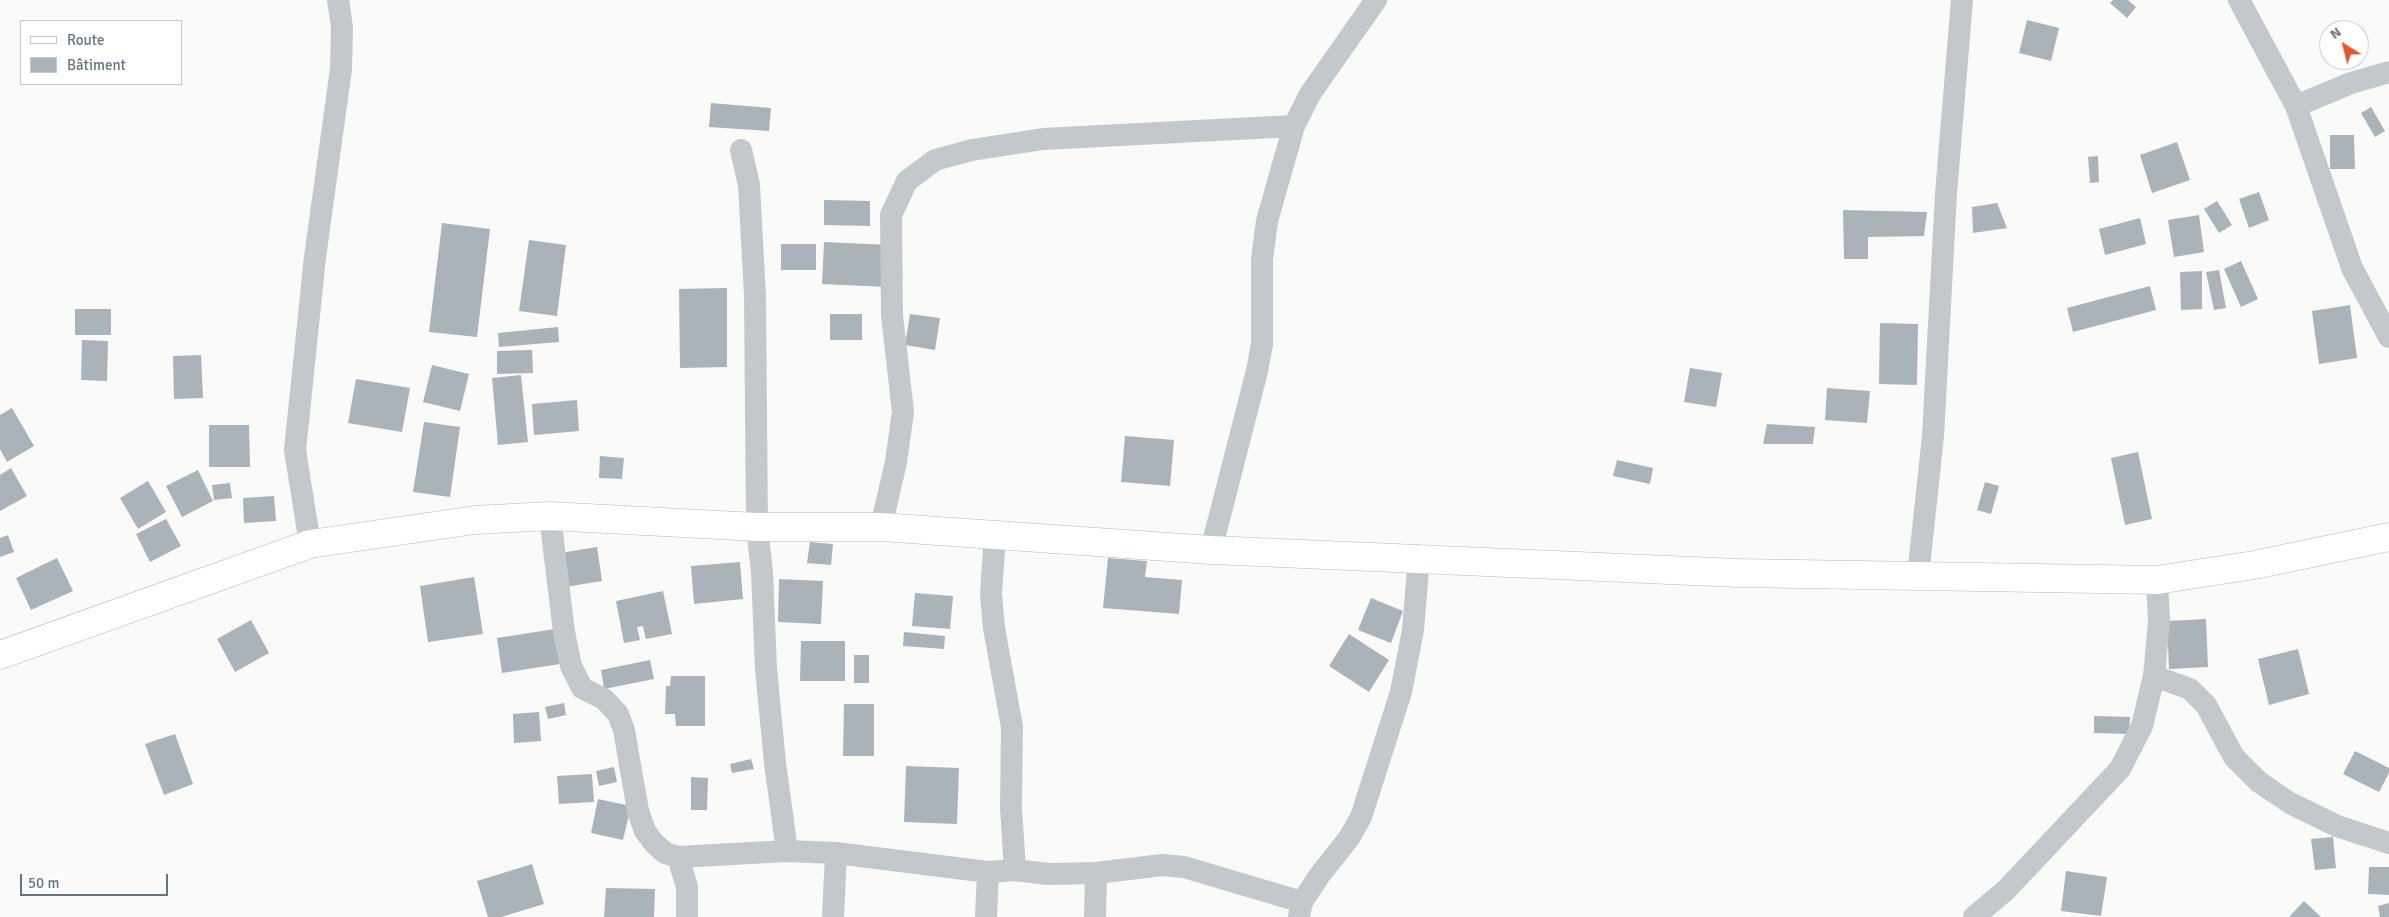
<!DOCTYPE html>
<html>
<head>
<meta charset="utf-8">
<style>
  body { margin:0 }
  #map { position:relative; width:2389px; height:917px; overflow:hidden; background:#fafaf8; font-family:Signika,sans-serif }
  canvas { display:block }
  .legend { position:absolute; left:20px; top:20px; width:162px; height:65px; box-sizing:border-box; background:#fff; border:1px solid #c1c8cd; margin:0; padding:6px 9px; list-style:none; font-size:15px; color:#657683 }
  .legend li { display:flex; align-items:center; gap:10px; height:25px }
  .legend b { width:25px; border:1px solid #c1c8cd }
  .north { position:absolute; left:2319px; top:20px; width:50px; height:50px; box-sizing:border-box; background:#fff; border:1px solid #c1c8cd; border-radius:50%; rotate:324deg; font-size:14px; font-weight:700; line-height:20px; text-align:center; color:#657683 }
  .north::after { content:''; display:block; margin:auto; width:18px; height:22px; background:#e4572e; clip-path:polygon(50% 0,100% 100%,50% 72%,0 100%) }
  .scale { position:absolute; left:20px; top:874px; width:148px; height:22px; box-sizing:border-box; border:2px solid #657683; border-top:0; padding-left:6px; font-size:15px; line-height:18px; white-space:nowrap; color:#657683; -webkit-text-stroke:4px #fff; paint-order:stroke }
</style>
</head>
<body>
<div id="map">
<canvas width="2389" height="917"></canvas>
<ul class="legend">
<li><b style="height:6px;background:#fff"></b>Route</li>
<li><b style="height:14px;background:#aab3b9"></b>Bâtiment</li>
</ul>
<div class="north">N</div>
<div class="scale">50 m</div>
</div>
<script>
const c = document.querySelector('canvas').getContext('2d');
c.lineJoin = 'round';
function fill(path, color) {
  c.fillStyle = color;
  c.fill(path, 'evenodd');
}
function shape(rows) {
  const path = new Path2D();
  for (const r of rows) {
    path.moveTo(r[0], r[1]);
    for (let i = 2; i < r.length; i += 2) path.lineTo(r[i], r[i + 1]);
  }
  return path;
}
function stroke(path, color, width, dash) {
  c.strokeStyle = color;
  c.lineWidth = width;
  c.lineCap = dash ? 'butt' : 'round';
  c.setLineDash(dash || []);
  c.stroke(path);
}
const building = shape([
  [2113,0,2128,0,2136,7,2127,18,2110,3],
  [2027,20,2059,28,2051,61,2019,53],
  [711,103,771,108,769,131,709,127],
  [2371,107,2385,131,2375,137,2361,113],
  [2330,135,2354,135,2355,169,2330,169],
  [2177,142,2190,180,2152,193,2140,155],
  [2098,156,2099,182,2090,183,2088,157],
  [2259,192,2269,220,2249,228,2239,199],
  [824,200,870,201,870,226,824,225],
  [2217,201,2232,225,2219,233,2204,209],
  [1997,203,2007,228,1973,233,1972,207],
  [1843,210,1927,212,1924,236,1868,237,1868,259,1844,259],
  [2199,215,2204,252,2174,257,2168,220],
  [2140,218,2146,244,2105,255,2099,229],
  [442,223,490,229,477,337,429,332],
  [529,240,566,245,557,316,519,311],
  [824,242,890,245,887,287,822,284],
  [781,244,816,244,816,270,781,270],
  [2241,261,2258,299,2241,307,2224,269],
  [2219,270,2226,308,2214,310,2206,272],
  [2202,271,2202,309,2181,310,2180,272],
  [2150,286,2156,310,2073,332,2067,308],
  [727,288,727,367,680,368,679,289],
  [2350,305,2357,358,2319,364,2312,311],
  [75,309,111,309,111,335,75,335],
  [830,314,862,314,862,340,830,340],
  [910,314,940,318,935,350,905,345],
  [1880,323,1918,324,1917,385,1879,384],
  [558,327,559,342,499,347,498,333],
  [82,340,108,341,107,381,81,380],
  [532,350,533,373,497,374,497,351],
  [201,355,203,398,174,399,173,356],
  [432,365,469,374,460,411,423,402],
  [1690,368,1722,373,1716,407,1684,402],
  [521,375,528,442,498,445,492,378],
  [356,379,410,388,402,432,348,423],
  [1827,388,1870,391,1867,423,1825,420],
  [577,400,579,431,534,435,532,404],
  [12,408,34,446,7,462,0,449,0,415],
  [424,422,460,427,450,497,413,492],
  [1767,424,1815,427,1813,444,1763,444],
  [209,425,249,425,250,467,209,467],
  [1125,436,1174,440,1170,486,1121,482],
  [2138,452,2152,519,2125,525,2111,458],
  [600,456,624,458,622,479,599,478],
  [1617,460,1653,468,1650,484,1613,476],
  [11,468,27,496,0,511,0,475],
  [198,470,213,501,182,517,166,486],
  [148,481,166,512,138,529,120,498],
  [1985,482,1999,486,1991,514,1977,510],
  [230,483,232,498,214,500,212,485],
  [274,496,276,521,244,523,243,498],
  [166,519,181,546,150,562,136,534],
  [8,535,14,552,0,557,0,538],
  [810,542,833,544,831,565,807,563],
  [597,547,602,581,565,587,560,553],
  [57,558,73,591,31,610,16,578],
  [1108,558,1147,561,1145,577,1182,580,1179,614,1103,608],
  [740,562,743,599,694,604,691,566],
  [474,577,483,634,428,642,420,586],
  [779,579,823,581,821,624,778,622],
  [663,591,672,634,646,639,643,626,637,627,640,640,624,643,616,601],
  [915,593,953,596,950,629,912,626],
  [1371,598,1403,611,1391,643,1358,630],
  [2206,619,2208,667,2169,669,2167,621],
  [251,620,269,653,235,672,217,639],
  [555,629,560,664,502,673,497,638],
  [904,632,945,636,944,649,903,646],
  [1349,634,1389,660,1369,692,1329,666],
  [801,641,845,641,845,681,800,681],
  [2298,649,2309,694,2269,705,2258,659],
  [854,655,869,655,869,683,854,683],
  [650,660,654,679,604,689,601,670],
  [671,676,705,676,705,726,676,726,675,714,665,714,666,686,670,686],
  [564,703,566,715,548,719,545,707],
  [844,704,874,704,874,756,843,756],
  [539,712,541,741,514,743,513,714],
  [2094,716,2130,717,2129,734,2094,733],
  [175,734,193,784,164,795,145,744],
  [2355,751,2389,768,2389,773,2379,792,2343,774],
  [751,759,754,769,732,773,730,764],
  [906,766,959,768,957,824,904,822],
  [614,767,617,782,599,786,596,771],
  [592,774,594,802,559,804,557,776],
  [691,777,708,778,707,810,691,810],
  [598,799,631,806,623,840,591,833],
  [2333,837,2336,868,2315,870,2311,839],
  [532,864,544,904,501,917,488,917,477,881],
  [2369,867,2389,867,2389,895,2368,894],
  [2066,871,2107,877,2101,916,2061,911],
  [606,888,655,889,654,917,604,917],
  [2304,901,2321,917,2289,917],
  [2389,903,2389,917,2380,917,2378,906]
]);
const street = shape([
  [2239,0,2296,106,2352,268,2389,337],
  [2296,106,2351,83,2389,72],
  [741,150,749,185,755,296,757,527,762,572,766,669,775,763,787,851,836,853,833,917],
  [550,516,564,632,571,666,582,688,604,699,618,714,624,730,638,811,645,831,654,843,665,853,678,857],
  [881,527,896,462,903,412,892,315,891,215,907,181,935,160,972,150,1043,139,1294,126],
  [310,544,295,450,315,257,341,69,342,27,338,0],
  [1211,550,1257,371,1262,344,1262,259,1267,221,1294,126,1310,94,1376,0],
  [1918,576,1933,436,1946,194,1962,0],
  [2154,676,2190,689,2206,705,2234,757,2259,782,2290,803,2337,826,2389,843],
  [836,853,988,872,986,917],
  [1015,870,1048,874,1096,873,1095,917],
  [988,872,1015,870,1011,808,1012,727,994,628,991,594,995,536],
  [1096,873,1162,865,1184,867,1302,902,1299,916],
  [1302,902,1319,876,1349,838,1361,817,1401,692,1413,630,1419,559],
  [687,917,687,887,678,857,787,851],
  [1974,917,2006,890,2120,769,2142,726,2154,676,2159,621,2157,580]
]);
const secondary = shape([
  [0,655,310,544,475,520,550,516,757,527,881,527,1211,550,1738,573,2157,580,2254,565,2389,537]
]);
fill(building, '#aab3b9');
stroke(secondary, '#b3babf', 29);
stroke(street, '#c3c8cc', 22);
stroke(secondary, '#fff', 28);
</script>
</body>
</html>
